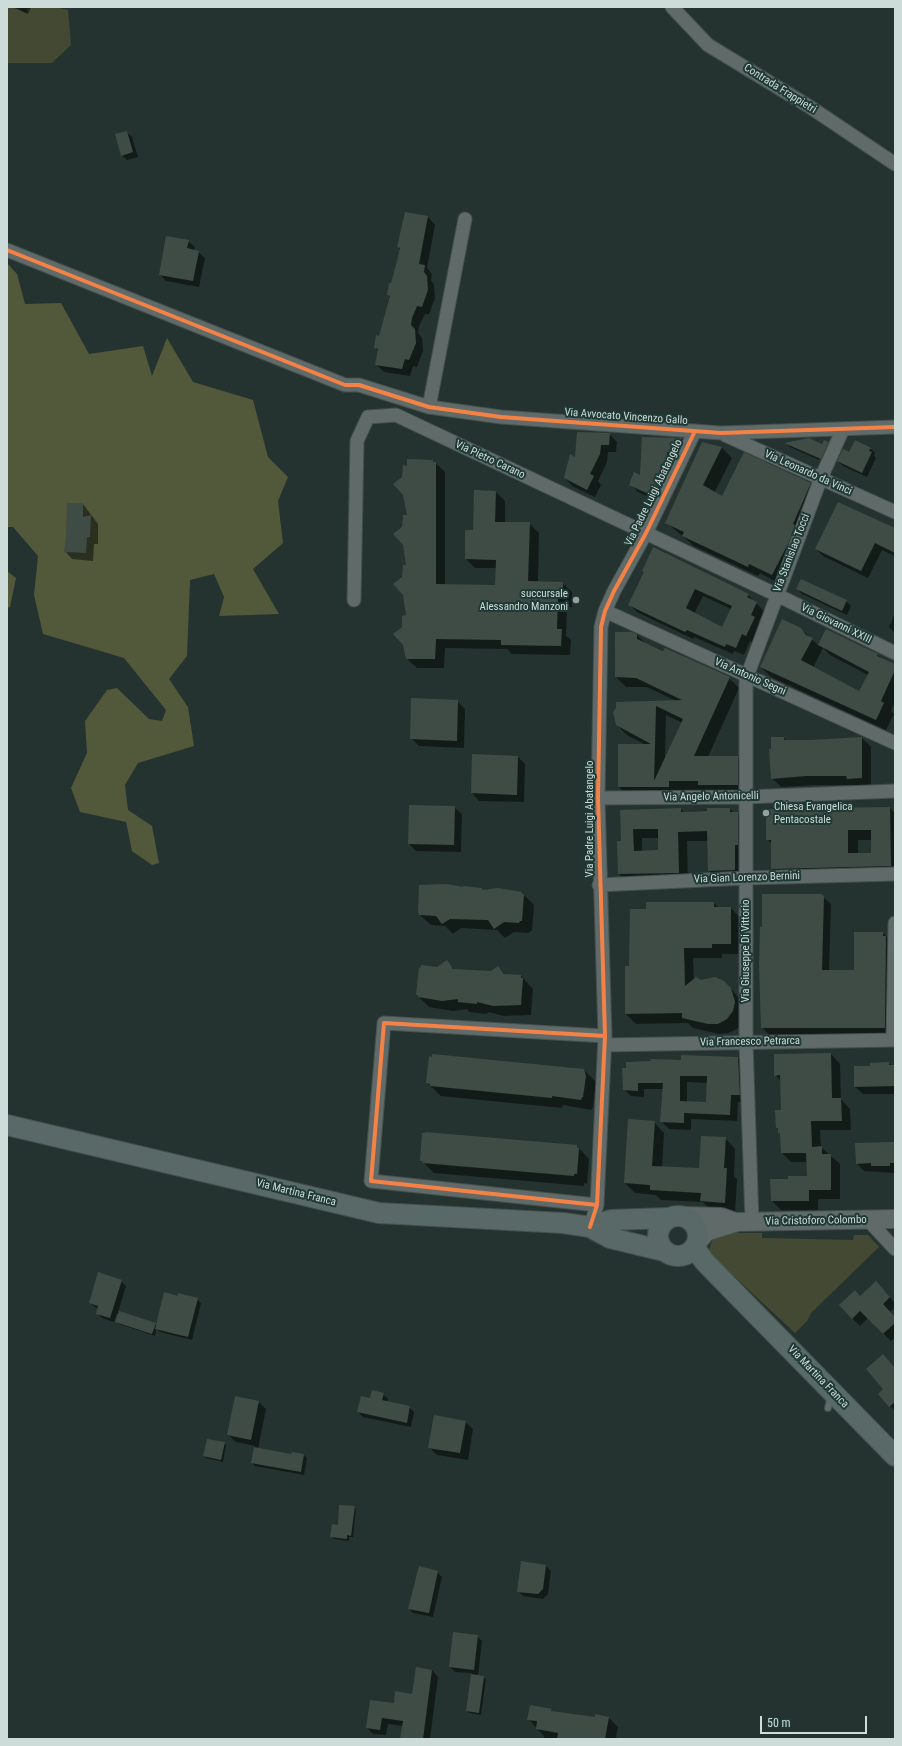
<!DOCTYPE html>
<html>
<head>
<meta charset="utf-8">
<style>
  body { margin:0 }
  #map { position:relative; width:902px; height:1746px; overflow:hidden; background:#253330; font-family:"Roboto Condensed",sans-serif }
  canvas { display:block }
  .frame { position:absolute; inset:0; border:8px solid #cddcd9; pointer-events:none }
  .scale { position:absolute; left:760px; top:1716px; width:107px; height:18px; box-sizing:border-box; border:2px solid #cddcd9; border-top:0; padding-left:5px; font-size:12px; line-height:14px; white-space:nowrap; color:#cddcd9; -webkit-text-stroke:3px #1f3934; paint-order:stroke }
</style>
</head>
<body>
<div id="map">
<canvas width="902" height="1746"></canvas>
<div class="frame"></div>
<div class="scale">50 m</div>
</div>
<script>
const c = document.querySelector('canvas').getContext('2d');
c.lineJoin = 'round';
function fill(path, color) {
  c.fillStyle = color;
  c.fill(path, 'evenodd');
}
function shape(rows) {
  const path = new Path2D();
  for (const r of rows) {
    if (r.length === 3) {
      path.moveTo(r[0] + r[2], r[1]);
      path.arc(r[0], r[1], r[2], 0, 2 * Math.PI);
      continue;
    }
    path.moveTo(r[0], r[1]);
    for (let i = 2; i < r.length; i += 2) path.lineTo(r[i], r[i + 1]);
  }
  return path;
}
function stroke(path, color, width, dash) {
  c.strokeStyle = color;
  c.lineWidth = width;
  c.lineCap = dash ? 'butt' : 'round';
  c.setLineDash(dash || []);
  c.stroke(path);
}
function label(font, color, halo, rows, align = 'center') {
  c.font = font + ' "Roboto Condensed",sans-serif';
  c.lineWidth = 4;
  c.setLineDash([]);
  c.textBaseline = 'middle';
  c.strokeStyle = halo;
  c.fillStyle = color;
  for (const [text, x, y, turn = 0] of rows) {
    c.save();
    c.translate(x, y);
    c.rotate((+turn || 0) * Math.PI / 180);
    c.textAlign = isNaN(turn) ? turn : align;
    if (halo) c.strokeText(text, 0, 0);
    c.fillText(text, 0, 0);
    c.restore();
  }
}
const green = shape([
  [7,7,16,7,26,13,28,7,55,7,68,10,71,45,52,63,7,63],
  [725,1233,762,1233,762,1238,853,1240,854,1235,868,1235,879,1247,811,1313,807,1321,795,1333,711,1255,709,1250,712,1241,716,1236]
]);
const forest = shape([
  [7,263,17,274,25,304,61,303,89,354,143,346,152,376,167,338,193,382,253,400,268,457,288,477,278,501,283,543,253,569,279,614,219,616,224,597,214,574,190,580,187,656,169,679,188,707,194,746,138,763,125,785,128,810,152,826,159,863,152,865,132,851,126,822,80,812,71,788,87,753,85,721,107,690,117,688,149,719,162,721,166,710,124,658,43,634,34,595,38,556,13,527,7,527],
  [7,571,16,578,10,607,7,608]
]);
const shadow = shape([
  [12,7,31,7,28,14],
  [127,132,132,137,138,157,127,160,122,155],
  [428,217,435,225,427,268,432,274,431,280,434,285,435,298,429,314,425,314,419,326,418,333,422,338,423,351,417,367,413,366,410,376,384,372,376,364,378,351,376,348,391,298,388,295,401,250,398,247],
  [188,241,195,247,194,251,198,252,205,258,199,287,166,281,160,274],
  [609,434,617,442,616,452,608,452,607,462,598,481,601,485,595,497,572,486,565,478,576,458],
  [643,438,682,439,689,447,662,504,638,492,631,484,641,476],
  [702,443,722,448,732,458,714,493,723,497,810,483,820,494,782,585,760,573,758,576,694,546,666,522],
  [786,443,823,446,828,443,833,448,826,463,821,461,827,448,825,448,819,460,790,447],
  [870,448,875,453,874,456,876,458,867,477,843,466,838,461,850,453],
  [433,461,445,472,445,585,496,586,497,568,475,568,466,559,474,531,496,492,505,501,505,523,529,523,539,533,538,582,562,583,572,592,572,607,567,607,566,636,571,640,570,655,512,654,507,649,445,648,444,668,417,668,407,659,403,628,408,616,403,578,408,566,403,528,408,516,403,478,408,467],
  [83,504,98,524,98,544,94,544,93,561,72,559,65,551],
  [895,530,895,556,882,550,868,578,823,556,816,549],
  [645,572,748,595,764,611,759,622,762,625,754,643,750,641,744,655,734,651,733,654,694,637,693,639,637,612,629,604],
  [703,596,731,609,723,628,694,614],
  [797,589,846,601,851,606,847,615,802,594],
  [895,613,895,633,889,627],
  [801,629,819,646,827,630,878,655,883,660,895,665,895,702,891,711,894,714,886,730,771,677,761,667],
  [823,648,830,655,868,675,860,692,813,668],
  [637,635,645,643,729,678,739,688,708,757,738,757,748,767,748,794,709,795,705,791,679,791,678,797,629,797,619,787,646,745,627,735,617,725,614,712,676,701,647,687,626,687,616,677],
  [666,715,683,723,665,761],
  [457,701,465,709,464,748,419,746,411,738],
  [784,738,786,741,811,741,862,738,871,747,871,787,857,787,855,785,815,785,781,787,772,778,772,750],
  [518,757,525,764,524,802,479,801,472,793],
  [454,807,462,814,461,852,416,851,409,844],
  [890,808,895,813,895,876,782,879,772,869,772,844,767,839,767,810],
  [858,840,872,840,872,854,858,854],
  [681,809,684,812,730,809,734,813,738,813,747,823,744,880,718,880,709,871,708,841,687,841,688,882,629,883,619,874,622,842,621,811],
  [642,838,659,838,660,851,642,852],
  [463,889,522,893,534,905,532,931,530,931,529,933,514,932,505,938,497,930,461,928,453,934,445,926,431,925,420,915],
  [823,897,831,904,829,971,855,971,883,933,890,940,892,1035,769,1035,762,1027,763,928],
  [714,903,719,908,731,908,740,918,740,954,722,954,722,958,693,958,694,980,728,985,743,1003,742,1022,737,1029,728,1033,719,1034,693,1028,688,1023,636,1024,626,1014,630,967,647,910],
  [446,962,455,970,491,972,498,967,506,975,521,976,533,989,531,1015,504,1016,488,1012,487,1014,469,1012,467,1009,453,1011,429,1007,417,995,438,968],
  [831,1054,840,1064,841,1099,850,1109,851,1130,820,1130,821,1147,840,1164,840,1199,818,1199,818,1210,781,1210,772,1201,789,1180,808,1177,807,1162,791,1162,782,1153,781,1135,777,1127,782,1111,781,1081,775,1075,775,1055],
  [682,1056,738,1058,745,1065,746,1102,738,1102,737,1121,691,1119,691,1130,669,1129,662,1122,663,1089,644,1089,644,1097,631,1096,624,1089,682,1061],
  [687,1082,708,1083,707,1103,687,1103],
  [889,1063,892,1066,895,1066,895,1094,863,1094,855,1087,871,1067],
  [566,1067,584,1070,596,1082,593,1107,591,1110,563,1105,562,1108,441,1096,427,1083,566,1069],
  [629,1120,654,1122,664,1133,662,1167,700,1170,725,1138,735,1149,734,1176,737,1179,735,1213,711,1211,703,1202,661,1200,656,1195,635,1193,625,1183],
  [895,1143,895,1173,864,1171,856,1163],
  [577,1146,589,1159,587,1184,584,1183,584,1186,434,1173,421,1160],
  [121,1281,126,1286,118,1312,157,1325,178,1297,197,1299,201,1303,192,1340,160,1332,156,1329,155,1336,119,1324,117,1322,119,1314,117,1313,114,1322,102,1318,97,1313,98,1309,90,1303],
  [884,1290,895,1303,895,1307,890,1312,895,1318,895,1338,891,1341,868,1318,860,1326,852,1318,860,1297],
  [883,1355,895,1368,895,1411,879,1394,885,1389],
  [383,1394,388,1399,387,1403,409,1407,414,1412,411,1427,363,1417,358,1412,370,1399],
  [259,1402,266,1409,258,1449,292,1455,304,1455,307,1458,304,1475,255,1466,252,1463,255,1446,236,1442,228,1435],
  [465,1422,473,1429,468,1460,437,1455,429,1447],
  [224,1443,226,1445,223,1462,206,1458,204,1456],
  [354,1507,356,1509,353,1537,349,1537,349,1541,334,1539,331,1536],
  [522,1563,546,1566,551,1571,548,1594,543,1599,523,1596,518,1591],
  [437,1572,442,1577,433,1617,413,1613,409,1609],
  [477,1636,482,1641,478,1676,486,1679,481,1715,469,1713,467,1711,472,1673,455,1672,450,1667],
  [432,1670,438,1677,430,1739,401,1739,403,1726,388,1724,386,1735,373,1734,367,1728,413,1695],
  [551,1710,554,1712,595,1718,609,1718,618,1727,616,1737,618,1739,544,1739,544,1736,529,1720]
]);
const building = shape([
  [127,131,133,152,121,156,115,134],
  [405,212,428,216,419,264,425,265,424,272,427,276,428,290,422,307,417,306,412,318,411,325,415,329,416,343,409,360,405,359,402,369,375,365,378,349,374,348,376,335,379,336,390,296,387,295,389,283,391,283,397,261,400,248,397,247],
  [166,236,189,240,187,248,199,251,193,281,159,275],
  [577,432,610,433,609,445,601,445,600,454,590,474,594,476,587,490,564,478,570,454,575,457],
  [642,437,682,438,676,452,667,452,666,472,655,497,629,485,634,472,640,475],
  [809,438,822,444,824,440,829,442,821,459,784,443],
  [855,440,871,448,869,451,872,452,862,473,837,461,843,449,849,452],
  [702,442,722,447,703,485,722,496,744,452,811,483,793,524,795,525,789,542,772,575,749,564,748,567,682,536,684,532,665,523],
  [407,459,433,460,433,462,436,462,436,584,495,585,496,560,465,559,465,530,473,530,474,490,496,491,495,522,530,522,528,581,563,582,563,598,558,598,557,629,562,629,561,646,501,645,501,640,436,639,435,659,406,659,403,645,393,634,402,627,402,616,406,615,403,595,393,584,402,577,403,565,406,565,403,545,393,534,402,527,403,515,407,515,403,495,393,484,402,477,403,465,407,466],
  [838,502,895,528,895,553,875,543,861,571,815,549],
  [67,503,83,503,83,517,91,515,90,537,87,537,86,553,64,552,66,537],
  [653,547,749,594,747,597,757,602,751,615,755,617,746,636,742,634,736,648,726,644,725,647,687,630,685,632,628,605,644,572,642,571],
  [695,589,732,606,722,627,686,608],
  [801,579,847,600,842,611,796,589],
  [782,619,801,628,806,635,813,638,801,660,859,691,869,672,818,645,826,629,878,654,877,656,895,664,895,670,881,701,884,703,876,720,760,667],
  [615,632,632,632,637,634,637,639,663,651,665,648,730,677,694,756,738,756,738,785,698,785,698,781,669,781,669,787,618,787,618,744,651,744,616,725,613,712,616,708,616,702,682,700,636,678,615,677],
  [656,706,683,719,654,781,655,746],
  [411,698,458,700,457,741,410,739],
  [771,737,784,737,784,740,811,740,862,737,862,778,847,779,846,776,806,776,771,779,769,749,771,749],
  [472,754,518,756,517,795,471,793],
  [409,805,455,806,454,845,408,844],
  [890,807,891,866,771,869,771,840,766,840,766,809],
  [848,830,871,830,871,853,848,853],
  [681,808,681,812,707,811,707,808,730,808,730,812,738,812,738,845,735,845,735,870,708,871,707,831,678,832,679,873,618,874,617,841,621,841,620,810],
  [633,829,658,829,658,850,634,851],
  [447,884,463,887,463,886,482,888,482,890,498,888,522,892,522,894,524,894,522,921,520,921,519,923,504,922,494,929,488,920,450,919,442,924,436,916,419,915,419,913,418,913,419,885],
  [762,894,821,894,824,896,822,970,854,970,854,932,883,932,883,936,886,936,885,1028,761,1028,759,966,760,927,762,927],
  [646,902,714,902,714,907,731,907,731,944,712,944,712,948,684,948,685,986,696,977,701,980,715,977,724,981,731,988,735,1002,733,1011,727,1019,718,1024,708,1024,682,1018,682,1013,625,1014,625,966,629,966,630,909,646,909],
  [447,960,453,969,491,971,498,966,504,974,521,975,521,978,523,978,521,1005,493,1006,477,1002,477,1004,458,1002,458,999,442,1001,418,997,418,995,416,995,419,967,421,968,421,965,437,967],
  [831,1053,832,1098,841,1098,842,1121,811,1121,812,1147,822,1146,822,1154,831,1154,831,1190,809,1190,809,1201,771,1201,770,1179,788,1179,788,1176,807,1176,806,1153,781,1153,780,1133,778,1133,778,1128,776,1128,775,1110,781,1110,780,1075,774,1076,774,1054],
  [432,1054,584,1069,586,1076,583,1097,582,1097,581,1100,552,1096,552,1098,430,1086,430,1084,426,1083,429,1056,432,1057],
  [681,1055,738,1057,740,1095,731,1095,730,1115,684,1113,684,1123,660,1122,663,1083,638,1083,638,1091,623,1090,622,1068,626,1068,626,1062,651,1061,650,1059,681,1060],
  [680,1076,707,1076,706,1102,680,1101],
  [889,1062,889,1065,895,1065,895,1086,854,1087,854,1066,870,1066,870,1063],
  [628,1119,655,1121,652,1166,699,1168,701,1136,726,1137,724,1168,727,1168,725,1203,700,1201,701,1193,650,1190,650,1185,624,1183],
  [425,1132,577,1145,577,1147,579,1148,577,1174,574,1174,574,1176,422,1163,423,1161,420,1161,421,1148,422,1133,425,1133],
  [895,1142,895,1163,890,1163,890,1166,871,1166,871,1163,856,1164,855,1143],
  [98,1272,122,1280,110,1318,96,1314,98,1306,89,1303],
  [876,1281,890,1297,883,1304,895,1317,895,1323,883,1334,860,1311,852,1319,839,1305,855,1290,860,1296],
  [164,1292,178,1296,178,1293,198,1298,188,1337,155,1329],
  [119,1311,156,1323,152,1334,115,1322],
  [883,1354,895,1368,895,1402,889,1407,878,1394,883,1389,866,1369],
  [372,1390,384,1393,382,1400,410,1406,407,1423,357,1412,361,1396,370,1398],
  [235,1396,259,1401,251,1440,227,1435],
  [434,1415,466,1421,460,1453,428,1448],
  [207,1439,225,1442,221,1460,203,1456],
  [254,1447,291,1454,292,1452,304,1454,301,1472,251,1463],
  [339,1505,355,1506,351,1536,347,1535,347,1539,330,1537,332,1524,338,1525],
  [521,1561,546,1565,543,1589,538,1594,517,1592],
  [419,1566,438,1571,429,1613,408,1609],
  [453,1632,478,1635,474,1670,449,1667],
  [416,1667,432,1670,423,1739,400,1739,403,1721,382,1718,380,1730,366,1728,370,1700,394,1703,395,1691,412,1694],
  [471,1674,484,1676,479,1713,466,1711],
  [530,1705,552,1709,551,1711,595,1717,595,1714,609,1717,605,1739,557,1739,558,1733,536,1729,537,1721,527,1720]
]);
const lane = shape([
  [828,1408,831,1396]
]);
const street = shape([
  [672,7,708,45,810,107,895,164],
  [7,250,345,385,359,385,429,407,501,417,721,433,895,427],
  [429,407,465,219],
  [725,435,895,512],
  [354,600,357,441,368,417,396,415,777,595,895,653],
  [605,611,895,743],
  [598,798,746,797,895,791],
  [599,885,746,878,895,874],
  [893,1040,895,923],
  [605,1045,895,1040],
  [597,1205,371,1181,384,1023,605,1036],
  [868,1220,895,1249],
  [752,1222,746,1042,746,679,821,478,843,429],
  [590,1227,597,1205,605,1036,598,798,601,627,605,611,614,591,646,533,695,431]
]);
const secondary = shape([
  [685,1216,721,1217,735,1222],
  [698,1242,706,1232,738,1222,895,1219]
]);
const primary = shape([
  [7,1125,379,1213,563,1223,590,1227,610,1238,664,1251],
  [678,1236,20],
  [590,1227,611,1220,667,1218],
  [695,1248,704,1261,741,1299,895,1456]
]);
const cycleway = shape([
  [7,250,345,385,359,385,429,407,501,417,721,433,895,427],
  [597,1205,371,1181,384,1023,605,1036],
  [590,1227,597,1205,605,1036,598,798,601,627,605,611,614,591,646,533,695,431]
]);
const markers = [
  [576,600,4,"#92a19e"],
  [766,813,4,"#92a19e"]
];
const streetNames = [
  ["Contrada Frappietri",780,89,32],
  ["Via Avvocato Vincenzo Gallo",626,417,4],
  ["Via Pietro Carano",490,460,25],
  ["Via Leonardo da Vinci",808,473,24],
  ["Via Padre Luigi Abatangelo",654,493,-64],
  ["Via Stanislao Tocci",792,553,-69],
  ["Via Giovanni XXIII",836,624,26],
  ["Via Antonio Segni",750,677,24],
  ["Via Angelo Antonicelli",711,797,-1],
  ["Via Padre Luigi Abatangelo",590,819,-90],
  ["Via Gian Lorenzo Bernini",747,878,-2],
  ["Via Giuseppe Di Vittorio",746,951,-90],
  ["Via Francesco Petrarca",750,1042,-1],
  ["Via Martina Franca",296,1193,14],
  ["Via Cristoforo Colombo",816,1221,-1],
  ["Via Martina Franca",818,1377,46]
];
const poiNames = [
  ["succursale",568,594],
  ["Alessandro Manzoni",568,607],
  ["Chiesa Evangelica",774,807,"left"],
  ["Pentacostale",774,820,"left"]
];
fill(green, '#434932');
fill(forest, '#52583a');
fill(shadow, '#0007');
fill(building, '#3f4c46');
stroke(lane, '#43504e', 8);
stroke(street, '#43504e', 15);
stroke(secondary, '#43504e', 20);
stroke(primary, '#43504e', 22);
stroke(lane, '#606a68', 6);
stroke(street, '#606a68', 13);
stroke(secondary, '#606a68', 18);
stroke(primary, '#596967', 20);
stroke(cycleway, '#f48246', 4);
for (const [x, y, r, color] of markers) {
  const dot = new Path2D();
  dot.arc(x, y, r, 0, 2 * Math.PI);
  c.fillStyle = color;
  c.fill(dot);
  stroke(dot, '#1f3934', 1.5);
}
label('11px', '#cddcd9', '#1f3934', streetNames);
label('11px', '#cddcd9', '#1f3934', poiNames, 'right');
</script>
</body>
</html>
